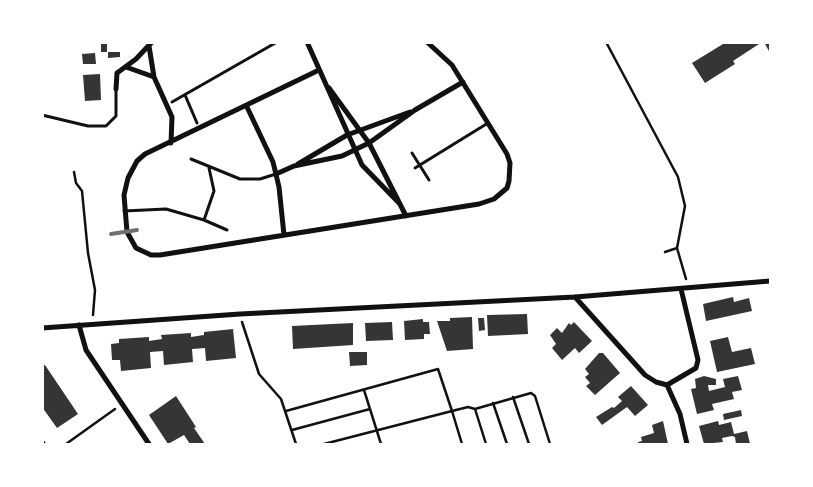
<!DOCTYPE html>
<html>
<head>
<meta charset="utf-8">
<style>
  body { margin:0 }
  #map { position:relative; width:813px; height:487px; overflow:hidden; background:#fff; font-family:Manrope,sans-serif }
  canvas { display:block }
  .frame { position:absolute; inset:0; border:44px solid #fff; pointer-events:none }
</style>
</head>
<body>
<div id="map">
<canvas width="813" height="487"></canvas>
<div class="frame"></div>
</div>
<script>
const c = document.querySelector('canvas').getContext('2d');
c.lineJoin = 'round';
function fill(path, color) {
  c.fillStyle = color;
  c.fill(path, 'evenodd');
}
function shape(rows) {
  const path = new Path2D();
  for (const r of rows) {
    path.moveTo(r[0], r[1]);
    for (let i = 2; i < r.length; i += 2) path.lineTo(r[i], r[i + 1]);
  }
  return path;
}
function stroke(path, color, width, dash) {
  c.strokeStyle = color;
  c.lineWidth = width;
  c.lineCap = dash ? 'butt' : 'round';
  c.setLineDash(dash || []);
  c.stroke(path);
}
const building = shape([
  [101,42,107,42,107,52,101,52],
  [722,42,762,42,733,61,735,64,705,83,692,63,723,44],
  [764,42,770,42,770,53],
  [108,52,120,52,120,57,108,58],
  [95,53,96,64,83,64,82,54],
  [100,74,101,100,85,101,83,75],
  [733,297,734,302,749,298,752,311,706,321,703,304],
  [527,314,528,334,488,336,487,315],
  [472,317,473,349,447,351,437,321,450,321,450,318],
  [478,318,484,318,485,330,479,331],
  [423,319,423,322,429,322,430,334,424,334,424,339,405,340,404,321],
  [392,322,393,340,366,341,365,323],
  [574,322,592,341,579,353,575,348,562,360,552,348,556,344,550,335,557,328,562,333,569,323,571,325],
  [353,323,353,345,293,349,292,326],
  [233,329,236,358,206,361,205,348,192,349,193,362,164,365,163,351,150,352,151,368,121,371,120,360,112,360,111,344,119,343,119,339,149,337,149,341,162,339,161,335,191,333,191,337,204,335,204,332],
  [728,337,732,352,751,348,755,364,717,372,710,341],
  [349,352,367,352,367,365,350,366],
  [599,353,603,353,620,373,595,395,586,386,590,383,585,377,589,374,585,369],
  [45,365,78,414,57,428,42,407,42,366],
  [704,376,716,379,716,385,708,385,709,391,725,387,723,379,738,376,742,390,732,392,734,399,712,404,714,410,697,414,691,389,696,388,695,379],
  [631,386,648,405,635,416,627,407,602,425,596,417,612,407,614,408,622,401,618,397],
  [176,396,196,427,194,428,205,444,190,444,184,435,168,444,149,415],
  [741,410,742,416,724,420,723,414],
  [663,421,668,444,638,444,638,442,642,441,641,437,654,433,652,425],
  [718,421,719,425,731,422,734,434,747,431,750,444,736,444,735,437,732,436,722,438,723,442,704,444,699,426]
]);
const path = shape([
  [606,42,678,177,685,206,677,248,686,279],
  [74,172,76,183,82,191,88,253,95,290,93,315],
  [665,252,677,248],
  [242,322,259,374,281,399,296,444],
  [364,390,381,444],
  [513,397,529,444],
  [493,403,507,444],
  [475,409,486,444],
  [286,411,438,369,452,411,468,407,475,409,531,393,535,396,550,444],
  [292,430,370,409],
  [42,440,45,444],
  [66,444,115,409],
  [324,444,452,411,462,444]
]);
const service = shape([
  [185,95,197,123],
  [172,102,277,42],
  [42,115,88,126,106,126,116,116,116,89],
  [412,153,429,180],
  [191,159,240,179,260,179,276,174],
  [415,168,488,123],
  [124,211,166,209,204,220,227,230],
  [204,220,214,191,209,168]
]);
const minor = shape([
  [307,42,362,165,399,203],
  [149,46,154,77,172,117,171,143],
  [126,67,154,77],
  [319,70,145,154,137,161,128,178,124,195,127,232,136,248,151,255,160,255,479,204,494,199,507,188,509,181,510,163,507,154,452,65,427,42],
  [329,88,369,143,406,216],
  [116,89,117,73,136,59,152,42],
  [247,107,273,162,279,187,284,235],
  [298,164,347,135,410,112],
  [276,174,294,166,342,156,369,143,415,110,463,82],
  [575,297,645,375,656,382,667,385,680,414,687,444],
  [79,325,86,350,149,444],
  [42,328,240,314,575,297,770,281],
  [667,385,696,368,698,360,681,289]
]);
const rail = shape([
  [111,234,137,230]
]);
fill(building, '#353535');
stroke(path, '#111', 2.5);
stroke(service, '#111', 3);
stroke(minor, '#111', 5);
stroke(rail, '#707070', 4);
</script>
</body>
</html>
